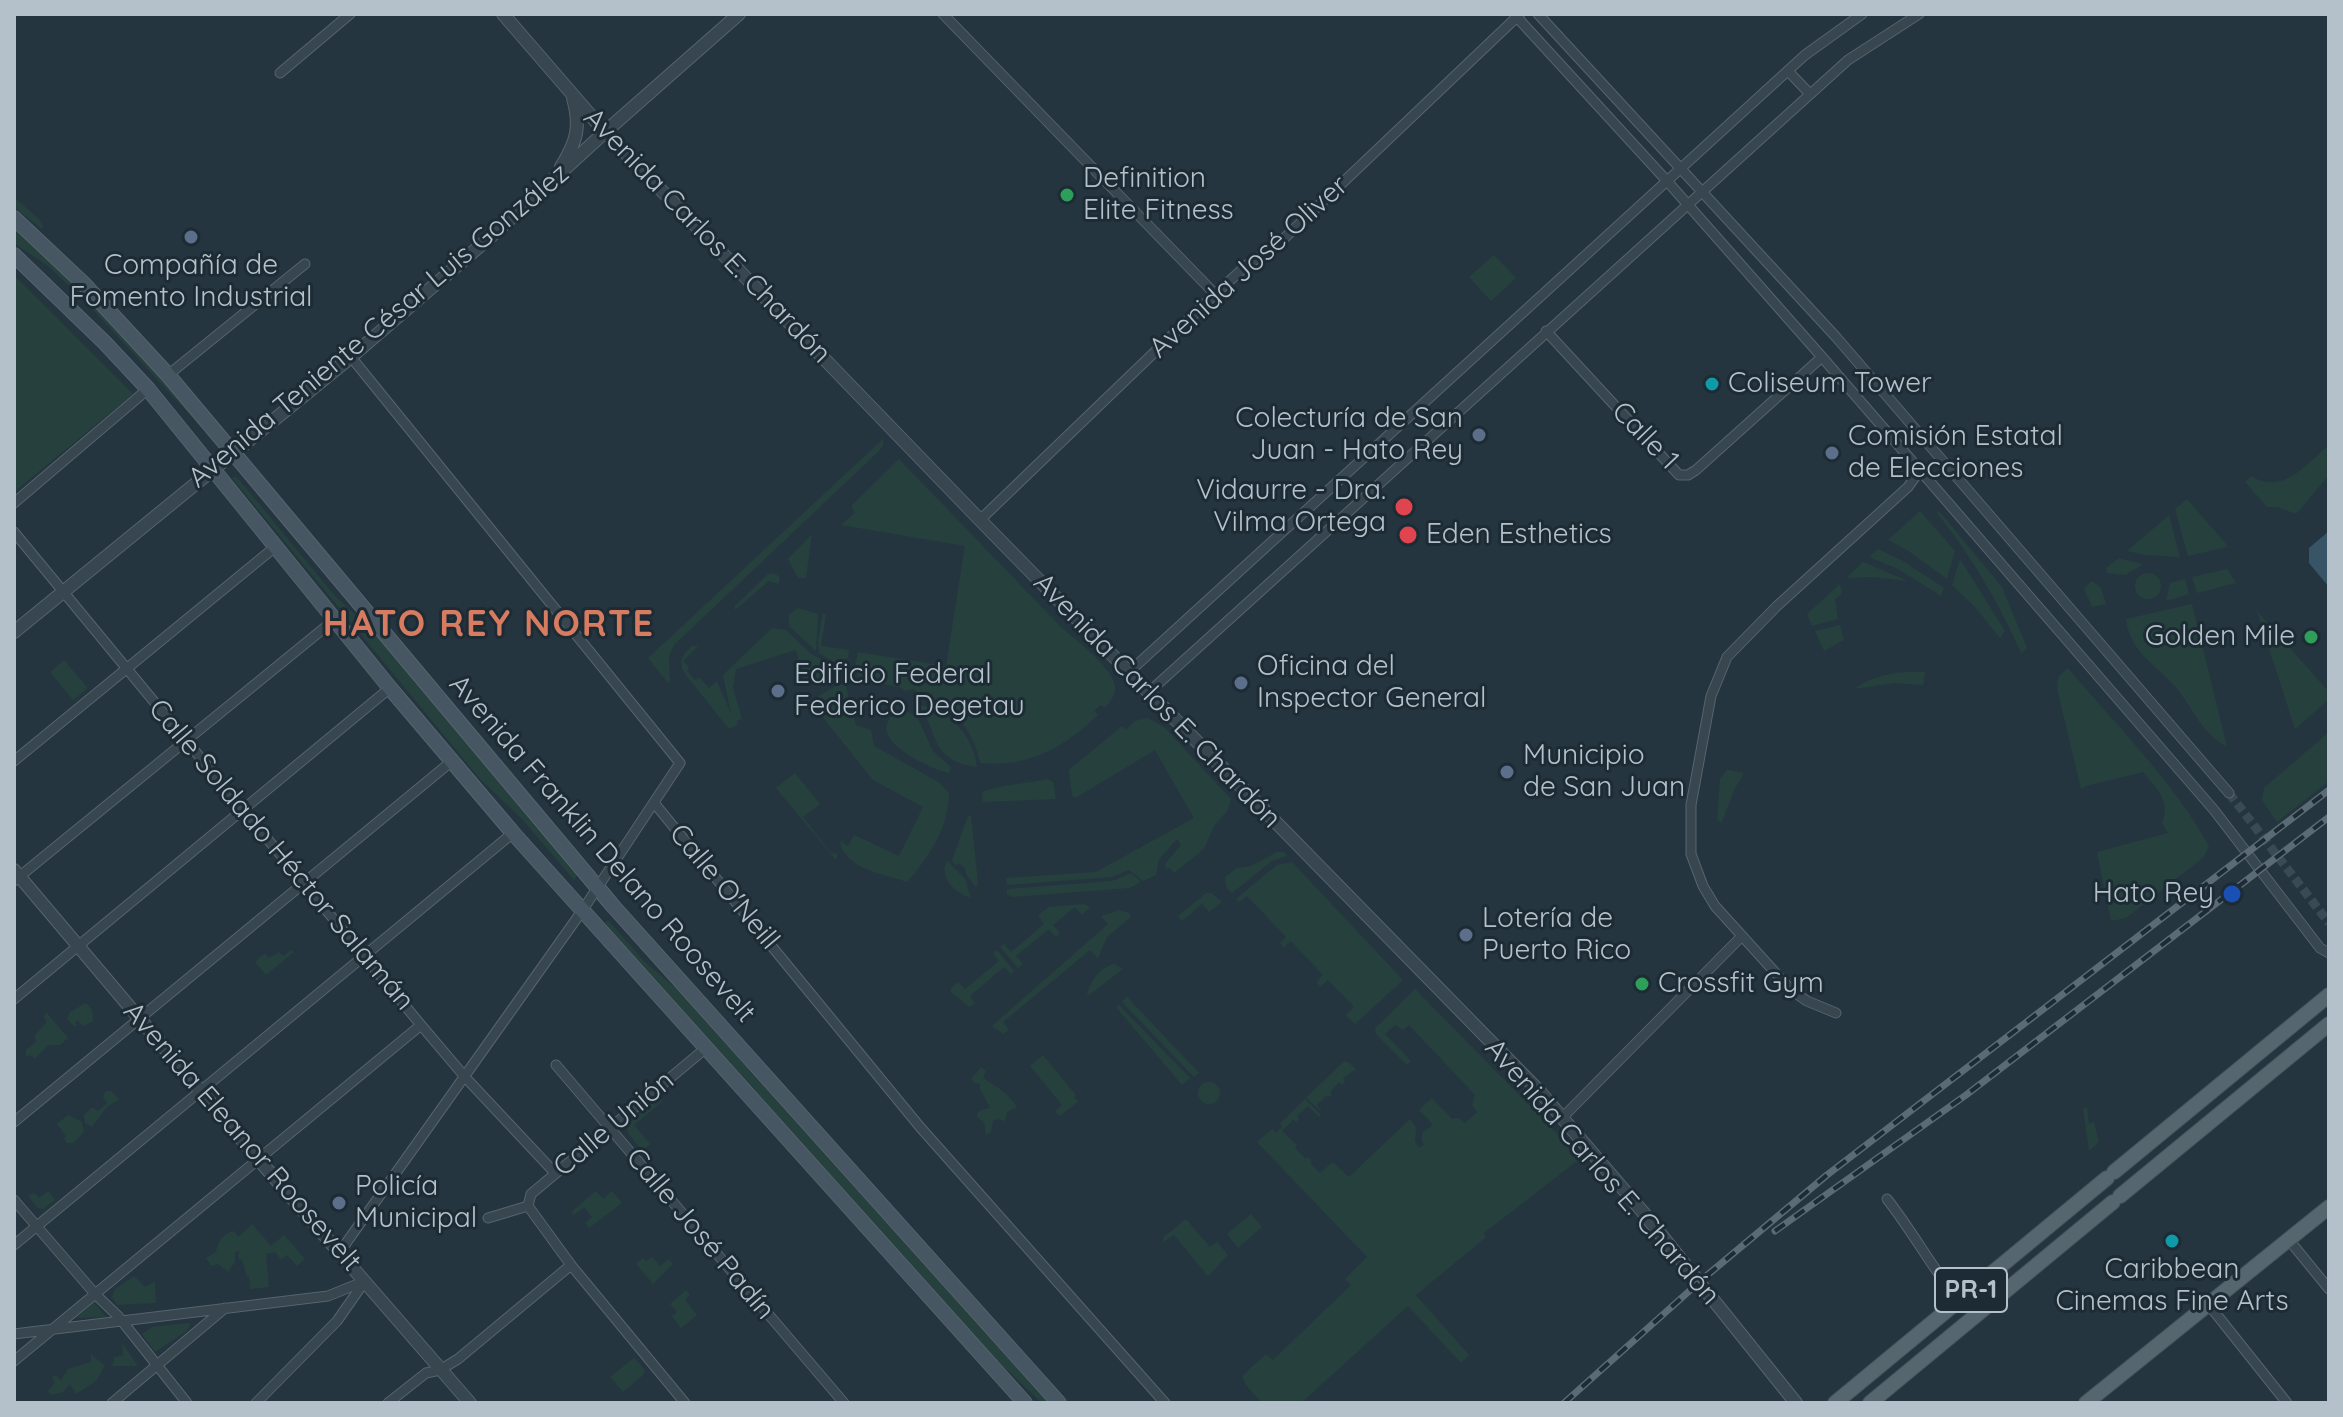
<!DOCTYPE html>
<meta charset="utf-8">
<style>
body{margin:0}
#map{position:relative;width:2343px;height:1417px;overflow:hidden;background:#24353f;font-family:Quicksand,sans-serif}
canvas{display:block}
.frame{position:absolute;inset:0;border:16px solid #b4c1ca;pointer-events:none}
</style>
<div id="map">
<canvas width="2343" height="1417"></canvas>
<div class="frame"></div>
</div>
<script>
const g = document.querySelector('canvas').getContext('2d');
g.lineJoin = 'round';
function fillPath(path, color) { g.fillStyle = color; g.fill(path, 'evenodd'); }
function strokePath(path, color, width, dash) { g.strokeStyle = color; g.lineWidth = width; g.lineCap = dash ? 'butt' : 'round'; g.setLineDash(dash || []); g.stroke(path); }
function write(font, color, halo, rows, align = 'center') {
  g.font = font + ' Quicksand,sans-serif'; g.lineWidth = 6; g.setLineDash([]); g.textBaseline = 'middle'; g.strokeStyle = halo; g.fillStyle = color; for (const [text, x, y, turn = 0] of rows) {
    g.save(); g.translate(x, y); g.rotate((+turn || 0) * Math.PI / 180); g.textAlign = isNaN(turn) ? turn : align; if (halo) g.strokeText(text, 0, 0); g.fillText(text, 0, 0); g.restore();
  }
}
fillPath(new Path2D(`
 M14 197 39 219 43 227 42 229 14 207Z
 M14 229C88 294 153 365 216 441L215 442 84 300 48 266 14 243Z
 M1494 255 1516 278 1491 301 1469 277Z
 M14 275 133 394 14 492Z
 M883 439V446L878 452 674 645 669 656 670 680 668 683 648 658Z
 M2329 445V475L2296 514 2277 507H2267L2245 482 2251 476C2283 496 2306 464 2329 445Z
 M899 459 1060 626C1074 639 1112 666 1115 686 1116 695 1110 702 1105 708L1101 705 1094 711 1098 715C1065 747 1028 768 980 763 974 731 953 706 924 694L919 696 914 689 904 691 900 687 860 680 855 667 858 652 946 666 965 546 841 525 855 513 851 506Z
 M236 476 335 596 374 632 577 876 574 880 522 819 480 779 232 478Z
 M2187 499 2227 545V547L2188 556 2175 509Z
 M1920 511 1955 551 1947 579 1907 550 1888 540Z
 M1939 511 2002 587 2027 648 2021 653C1999 602 1971 556 1937 513Z
 M2169 515 2180 557 2146 555 2127 551Z
 M812 534 806 578H798L788 559Z
 M1878 549 1903 561 1944 588 1941 596 1898 569 1869 557Z
 M2119 558 2141 564 2142 565 2125 575 2107 573 2106 568Z
 M1960 559 2005 631 2000 638 1975 607 1952 585Z
 M1863 562 1908 581 1874 577 1846 578Z
 M2227 569 2236 583 2197 593 2192 577Z
 M2135 586a13 13 0 1 1 26 0a13 13 0 1 1-26 0Z
 M774 573 780 577 779 584 769 581 735 610V606L768 574Z
 M2185 579 2189 594 2166 601 2170 583Z
 M2092 581 2101 588 2106 604 2092 607 2084 588Z
 M1840 584 1842 594 1835 599 1838 619 1812 626 1807 614Z
 M2192 604 2227 747C2200 731 2196 713 2178 690 2158 665 2130 654 2126 619Z
 M798 608 818 614 816 651 789 626V614Z
 M2257 611 2329 692V699L2295 729Z
 M823 613 826 614 821 646 849 650 848 658 842 660 840 666 819 653 818 641Z
 M1840 625 1844 640 1824 651 1815 631Z
 M772 628 786 630 810 653 831 665 819 679 805 683 796 650 736 669 733 687 742 719 737 721 738 725 729 729 685 674C678 661 682 655 692 646H698L683 661 689 667 687 671 695 680 700 678 709 688 717 681 731 714 723 675Z
 M64 660 88 688 73 700 50 672Z
 M2068 668C2116 725 2173 781 2209 846L2204 857 2126 918 2111 921 2097 852 2168 833 2162 823C2171 800 2157 789 2143 772L2086 786 2081 789 2057 688 2058 677Z
 M1925 672 1923 685 1894 683 1854 689C1876 674 1899 671 1925 672Z
 M845 684 856 725 871 730 874 746 940 783 949 793C949 827 929 857 907 882 884 874 844 869 840 841L848 846 854 835 899 856 923 807 873 780 813 705 811 701 837 685Z
 M913 705C945 705 974 735 977 767 922 760 942 720 913 705Z
 M906 711 917 717 933 751 951 767 949 773C932 769 882 747 887 725 889 715 897 712 906 711Z
 M1147 718 1164 727 1231 799 1227 811 1214 826 1204 849 1174 873 1170 868 1166 869 1165 864 1181 845 1177 839 1159 859 1156 875 1143 881 1129 870 1112 877 1007 885 1006 878 1096 872 1194 818 1155 750 1075 798 1072 795 1069 770 1122 726 1126 730 1135 721Z
 M2329 732V781L2277 822 2262 800 2264 788Z
 M1727 770 1744 773 1734 790 1722 822 1717 820 1720 779Z
 M795 773 820 804 803 817 831 853 838 854 836 860 776 788Z
 M1047 779 1053 782 1056 799 983 802 982 792C993 786 1031 783 1047 779Z
 M971 815 978 884 976 888 966 874 965 868 959 863 956 865 952 860 968 816Z
 M1277 852H1284L1287 856 1272 861 1232 893 1226 887 1225 877 1237 868 1251 866Z
 M947 861 965 879 971 898C955 893 938 877 947 861Z
 M1292 862 1403 980 1355 1024 1346 1015 1354 1007 1328 980 1320 987 1316 982 1323 975 1291 941 1283 948 1280 943 1286 937 1247 896 1239 902 1236 899 1277 865Z
 M1131 873 1141 882 1129 888 1012 897 1007 894V889L1112 881Z
 M1206 893H1211L1222 902 1209 912 1202 904 1182 921 1178 916Z
 M1085 904 1090 907 1082 915 1075 907 1053 925 1060 933 1056 937 1049 929 1016 956 1023 964 1018 968 1000 947 1004 944 1011 952 1044 924 1038 915 1049 907Z
 M1119 910 1129 913 1131 917 1107 937 1099 956 1097 958 1090 950 1003 1022 1009 1030 1003 1034 992 1026 994 1024 1108 924 1101 916Z
 M608 920 644 961 687 998 1050 1403H1042L990 1354 605 923Z
 M291 950 294 952 266 975 255 962 265 953 269 958 279 952 283 956Z
 M997 950 1014 971 1011 974 1004 967 970 996 975 1003 969 1007 951 992V988L958 982 965 989 999 961 993 953Z
 M1114 964 1123 969 1088 996 1087 994C1091 980 1099 968 1114 964Z
 M1415 989 1581 1158 1484 1233 1486 1237 1416 1295 1469 1355 1461 1363 1408 1306 1301 1403H1262L1246 1385 1242 1376 1266 1354 1273 1360 1351 1285 1345 1279 1367 1257 1257 1142 1272 1129 1276 1133 1282 1127 1280 1123 1305 1099 1321 1115 1319 1117 1308 1106 1297 1116 1299 1119 1296 1122 1293 1120 1282 1131 1297 1145 1295 1148 1306 1159 1308 1157 1312 1161 1310 1163 1320 1173 1333 1162 1349 1177 1410 1119 1416 1127 1415 1141 1419 1148 1424 1145 1421 1139 1423 1132 1433 1125 1419 1110 1432 1098 1452 1119 1458 1118 1465 1123 1477 1112 1472 1105 1475 1095 1409 1025 1403 1030 1395 1025 1385 1034 1411 1061 1407 1065 1376 1034 1375 1028Z
 M1127 997 1130 1000 1199 1073 1194 1077 1122 1002Z
 M86 1003 92 1010 93 1021 83 1026 78 1021 75 1023 77 1026H74L67 1019 70 1012Z
 M1119 1005 1190 1078 1182 1085 1116 1007Z
 M46 1012 68 1038 60 1045H48L35 1059 30 1055 26 1057V1050L37 1041 34 1036 47 1022 44 1017Z
 M1043 1055 1076 1095 1074 1097 1078 1102 1060 1116 1055 1111 1062 1105 1030 1066Z
 M1344 1061 1348 1062 1356 1069 1343 1078 1345 1082 1342 1085 1339 1082 1330 1092 1332 1095 1329 1097 1327 1095 1317 1105 1323 1113 1306 1098Z
 M981 1067 986 1071 983 1078C996 1086 1008 1093 1017 1107L1007 1112 1005 1121 997 1119 993 1121 991 1132 986 1135 984 1122 977 1117V1114L981 1110 990 1108 980 1089V1083L976 1084 971 1079Z
 M1198 1093a11 11 0 1 1 22 0a11 11 0 1 1-22 0Z
 M106 1091H112L119 1099 106 1108 92 1127 85 1123 84 1115 92 1107 98 1111 107 1103 103 1097Z
 M658 1096 663 1101 634 1125 650 1144 642 1151 628 1133 627 1125Z
 M2087 1107 2089 1124 2094 1122 2099 1142 2089 1151 2083 1108Z
 M68 1115 82 1122 84 1132 73 1143H67L64 1138 66 1136 57 1124Z
 M48 1191 55 1200 43 1209 38 1208 28 1196 34 1193 39 1198Z
 M596 1191 603 1199 612 1191 622 1203 589 1228 585 1223 592 1217 584 1207 574 1215 571 1212Z
 M1251 1214 1262 1227 1238 1248 1227 1234Z
 M1186 1219 1210 1247 1217 1242 1228 1255 1208 1276 1174 1235 1163 1242 1164 1237Z
 M252 1224 271 1246 284 1235 305 1259 297 1266 287 1255 281 1260 275 1252 266 1254 269 1287 250 1289 249 1276 247 1277 242 1259 239 1260V1251L235 1252V1262L228 1272 218 1264 211 1266 206 1258 216 1252C218 1241 222 1234 234 1231L238 1237Z
 M652 1257 660 1266 669 1259 673 1264 653 1284 636 1264 643 1258 646 1261Z
 M134 1276 145 1287 155 1282 156 1303 117 1305 112 1297 115 1289Z
 M686 1290 690 1295 685 1300 697 1315 681 1328 672 1316 677 1312 670 1304Z
 M94 1302 106 1317 76 1318 93 1303Z
 M190 1323 188 1330 155 1352 142 1334 152 1327Z
 M122 1343 138 1366H111L114 1362V1357L123 1355Z
 M91 1354 105 1366 96 1381 76 1394 70 1384 63 1392 52 1395 48 1391 55 1383 52 1377 55 1375 61 1380 68 1369 91 1362Z
 M634 1358 645 1370 642 1376 623 1392 610 1377Z`), '#26403e');
fillPath(new Path2D(`
 M2329 531V587L2309 563V548Z`), '#375567');
strokePath(new Path2D(`
 M2229 793 2329 923`), '#3a4a54', 9, [9, 4.5]);
const minor = new Path2D(`
 M943 14 1215 294
 M1514 14 1667 181 1822 357 2214 810 2320 948 2329 953
 M1538 14 1836 337 2229 793
 M1788 71 1810 94
 M280 73 350 14
 M1546 331 1679 475H1688L1696 470 1822 357
 M168 375 305 264
 M14 503 148 389
 M980 520 1215 294 1247 265 1275 247 1520 14
 M14 532 421 1025 465 1077 555 1173
 M1129 672 1805 55 1862 14
 M1149 692 1848 60 1919 14
 M14 761 275 547
 M655 804 920 1127 1165 1403
 M14 881 334 620
 M14 999 390 688
 M1836 1013 1807 1001 1791 990 1715 906 1703 886 1691 854V805L1711 696 1727 657 1777 606 1908 487 1920 470
 M556 1065 844 1403
 M1562 1118 1741 937
 M14 1122 452 761
 M1887 1199C1913 1232 1932 1268 1958 1300
 M14 1200 96 1295 118 1316 187 1403
 M528 1206 571 1265 685 1403
 M528 1206 531 1194 706 1048
 M488 1218 528 1206
 M2289 1240 2329 1289
 M14 1245 513 833
 M339 1253 582 911 680 763 351 357
 M2209 1305 2287 1403
 M14 1334 328 1296 365 1281
 M14 1361 421 1025
 M112 1403 225 1308
 M256 1403 337 1321 365 1281
 M388 1403 426 1373 440 1370 458 1359 571 1265`);
const tertiary = new Path2D(`
 M503 14 605 132 980 520 1541 1093 1642 1211 1796 1403
 M561 167C577 141 581 127 573 98
 M14 632 351 357 488 239 605 132 739 14
 M14 870 259 1160 470 1403`);
const secondary = new Path2D(`
 M14 218 83 283 168 375 613 906 1059 1403
 M14 255 105 343 148 389 390 688 513 833 1025 1403`);
const primary = new Path2D(`
 M2114 1172 2329 995
 M2120 1196 2329 1024
 M1835 1403 2107 1178
 M1870 1403 2113 1202
 M2086 1403 2329 1207`);
strokePath(minor, '#56646d', 11);
strokePath(tertiary, '#56646d', 14);
strokePath(secondary, '#56646d', 16);
strokePath(primary, '#44525b', 16);
strokePath(minor, '#38464f', 9);
strokePath(tertiary, '#38464f', 12);
strokePath(secondary, '#465662', 14);
strokePath(primary, '#56666f', 14);
const rail = new Path2D(`
 M1775 1231 1966 1095 2329 817
 M1564 1403 1705 1277 1827 1175 2329 790`);
strokePath(rail, '#5a6b76', 7);
strokePath(rail, '#1d2b34', 4, [12]);
for (const [x, y, r, color] of [
 [1067,195,8,"#2e9e5b"],
 [191,237,8,"#5c6f8a"],
 [1712,384,8,"#0f9aa8"],
 [1479,435,8,"#5c6f8a"],
 [1832,453,8,"#5c6f8a"],
 [1404,507,10,"#e0444e"],
 [1408,535,10,"#e0444e"],
 [2311,637,8,"#2e9e5b"],
 [1241,683,8,"#5c6f8a"],
 [778,691,8,"#5c6f8a"],
 [1507,772,8,"#5c6f8a"],
 [2232,894,10,"#1a4fb4"],
 [1466,935,8,"#5c6f8a"],
 [1642,984,8,"#2e9e5b"],
 [339,1203,8,"#5c6f8a"],
 [2172,1241,8,"#0f9aa8"]
]) { const dot = new Path2D(); dot.arc(x, y, r, 0, 2 * Math.PI); g.fillStyle = color; g.fill(dot); strokePath(dot, '#1d2b34', 3); }
for (const [x, y, w] of [
 [1971,1290,72]
]) { const box = new Path2D(); box.roundRect(x - w / 2, y - 22, w, 44, 6); g.fillStyle = '#1d2b34'; g.fill(box); strokePath(box, '#b4c1ca', 2); }
write('bold 26px', '#b4c1ca', null, [
 ["PR-1",1971,1290]
]);
write('28px', '#b4c1ca', '#1d2b34', [
 ["Definition",1083,179],
 ["Elite Fitness",1083,211],
 ["Compañía de",191,266,"center"],
 ["Fomento Industrial",191,298,"center"],
 ["Coliseum Tower",1728,384],
 ["Colecturía de San",1463,419,"right"],
 ["Juan - Hato Rey",1463,451,"right"],
 ["Comisión Estatal",1848,437],
 ["de Elecciones",1848,469],
 ["Vidaurre - Dra.",1386,491,"right"],
 ["Vilma Ortega",1386,523,"right"],
 ["Eden Esthetics",1426,535],
 ["Golden Mile",2295,637,"right"],
 ["Oficina del",1257,667],
 ["Inspector General",1257,699],
 ["Edificio Federal",794,675],
 ["Federico Degetau",794,707],
 ["Municipio",1523,756],
 ["de San Juan",1523,788],
 ["Hato Rey",2214,894,"right"],
 ["Lotería de",1482,919],
 ["Puerto Rico",1482,951],
 ["Crossfit Gym",1658,984],
 ["Policía",355,1187],
 ["Municipal",355,1219],
 ["Caribbean",2172,1270,"center"],
 ["Cinemas Fine Arts",2172,1302,"center"]
], 'left');
write('28px', '#b4c1ca', '#1d2b34', [
 ["Avenida Carlos E. Chardón",707,236,46],
 ["Avenida José Oliver",1249,267,-42],
 ["Avenida Teniente César Luis González",379,326,-40],
 ["Calle 1",1645,436,46],
 ["Avenida Carlos E. Chardón",1157,701,46],
 ["Avenida Franklin Delano Roosevelt",602,849,49],
 ["Calle Soldado Héctor Salamán",281,855,50],
 ["Calle O'Neill",724,887,50],
 ["Calle Unión",614,1124,-40],
 ["Avenida Eleanor Roosevelt",242,1137,49],
 ["Avenida Carlos E. Chardón",1602,1172,49],
 ["Calle José Padín",700,1234,50]
]);
g.letterSpacing = '2px';
write('bold 36px', '#d87c61', '#1d2b34', [
 ["HATO REY NORTE",489,625]
]);
g.letterSpacing = '0px';
</script>
